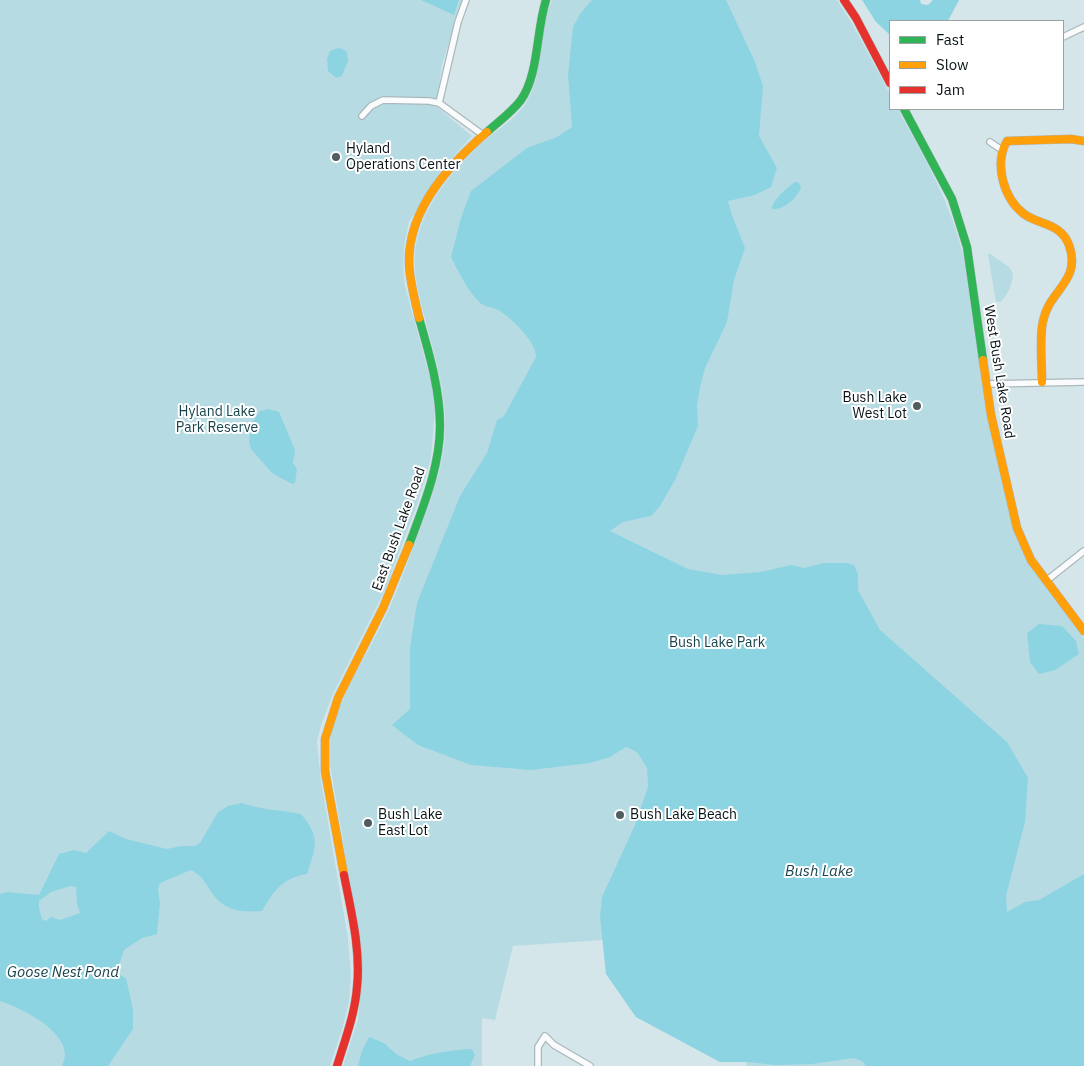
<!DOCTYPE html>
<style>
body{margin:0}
#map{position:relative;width:1084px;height:1066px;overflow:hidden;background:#d5e6ea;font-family:"IBM Plex Sans",sans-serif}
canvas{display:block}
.legend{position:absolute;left:889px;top:20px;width:175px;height:90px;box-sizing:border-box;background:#fff;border:1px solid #9ca1a2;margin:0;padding:6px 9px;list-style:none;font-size:15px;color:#081316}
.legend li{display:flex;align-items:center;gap:10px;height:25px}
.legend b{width:25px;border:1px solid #9ca1a2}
</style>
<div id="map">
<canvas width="1084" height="1066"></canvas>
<ul class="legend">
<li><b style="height:6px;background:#30b455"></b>Fast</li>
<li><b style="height:6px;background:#ff9f0a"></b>Slow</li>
<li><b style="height:6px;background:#e5322d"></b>Jam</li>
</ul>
</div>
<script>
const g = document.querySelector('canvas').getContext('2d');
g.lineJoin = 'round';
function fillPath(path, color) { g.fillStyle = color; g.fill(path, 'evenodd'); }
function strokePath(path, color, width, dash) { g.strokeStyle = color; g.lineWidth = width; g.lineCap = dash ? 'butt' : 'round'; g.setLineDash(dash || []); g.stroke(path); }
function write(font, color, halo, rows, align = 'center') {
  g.font = font + ' "IBM Plex Sans",sans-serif'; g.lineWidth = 4; g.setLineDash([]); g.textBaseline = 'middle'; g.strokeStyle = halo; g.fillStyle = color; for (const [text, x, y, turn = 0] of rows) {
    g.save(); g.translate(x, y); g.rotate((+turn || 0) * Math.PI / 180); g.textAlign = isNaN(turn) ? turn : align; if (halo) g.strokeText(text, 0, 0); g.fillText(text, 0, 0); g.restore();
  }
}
fillPath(new Path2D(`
 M0 0H462L442 65 436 106 472 136 440 172 409 222 405 241 403 263 405 286 432 385 435 410 431 458 418 502 385 590 333 694 321 725 317 742 321 781 348 938 351 975 349 1001 343 1027 330 1066H0Z
 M552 0H837L853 25 890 94V109H898C924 157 952 204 964 259L986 412 1014 528 1023 551 1033 570 1084 638V1066H747L746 1062H720L636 1017 606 974 603 940 513 946 495 1020 482 1018V1066H343L358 1019 362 980V955L330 764C330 751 329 738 333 726 345 687 370 650 387 613 398 590 406 566 415 543 425 515 436 488 442 459 452 411 437 364 425 319 418 290 409 262 419 232 430 196 459 163 487 139 501 127 517 117 527 101 544 74 538 31 552 0Z
 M989 253 1009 267 1013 273C1013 282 1008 296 1000 302L996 301 995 296 988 255Z`), '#b7dbe3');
fillPath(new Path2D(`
 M421 0H459L454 15Z
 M592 0H726L755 62 763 86 759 136 777 168 771 187 755 195 728 201 732 215 745 248 734 280 727 322 705 368 700 387 697 405 698 426 675 480 660 506 651 516 623 522 610 531 688 569 722 575 761 572 791 565 804 568 824 563H847L854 565 858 574V590L880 630 1007 742 1028 778 1025 822 1006 896 1007 912 1025 902 1039 900 1084 874V1066H866L863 1062 854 1058 812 1064 776 1065 747 1062H720L636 1017 606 974 600 917 602 897 635 825 648 787 647 768 637 752 626 747 610 757 590 763 531 770 471 765 418 745 392 725 410 709V648L417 603 460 496 487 453 497 420 504 416 536 357C537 343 510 316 498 310 493 307 485 307 480 303 468 291 459 273 451 257L461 218 471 191 527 148 557 137 572 127 568 75 573 27 580 14Z
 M862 0H920L921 4 928 5 933 0H959L948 21H890V35L876 22Z
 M338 48 343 49 347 52 348 61 342 76 336 78 328 71 327 59 330 51Z
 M795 182H798L801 186C800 196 783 211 772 209 773 199 787 188 795 182Z
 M269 409 279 412 295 450 293 463 297 469 295 483 292 484 272 473 251 449 249 441 251 424 260 411Z
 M1039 624 1062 626 1076 641 1079 654 1055 670 1039 674 1030 662 1027 633Z
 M242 803C260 810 282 810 301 814 321 838 316 846 307 874 282 878 274 891 262 911 246 912 229 912 217 899 207 888 206 878 191 870L160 883 158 889 160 904 157 934 142 938 124 950 116 973 126 978 133 1010V1029L108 1066H62C63 1063 65 1058 65 1054 64 1029 21 1008 0 1001V894L6 892 39 895 59 854 74 850 86 853 109 831 126 839 167 849 181 846H195L200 843 218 812 228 806ZM70 886 76 887 77 904 80 913 60 920 51 917 46 921 42 919 39 908V901L51 892Z
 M369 1037 384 1043 396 1054 410 1061C430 1053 450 1050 472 1049L475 1055 470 1066H358L362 1051Z`), '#8dd4e2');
const street = new Path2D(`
 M1063 37 1084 27
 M439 103 458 22 466 0
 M362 116 371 106 383 100 429 101 439 103 483 135
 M990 142 1002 150
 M987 384 1084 382
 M1046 581 1084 551
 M538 1066V1047L545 1036 554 1045 590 1066`);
const fast = new Path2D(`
 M904 109 952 199 967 247 983 360
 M487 132C498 122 511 113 521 100 539 74 536 31 546 0
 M409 545C423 507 440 467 440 426 440 389 429 353 419 318`);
const slow = new Path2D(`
 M419 318C415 299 409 280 409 261 409 208 450 164 487 132
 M983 360 991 415 1017 528 1031 560 1084 631
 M1042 382C1042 362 1039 340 1043 321 1049 290 1082 281 1069 245 1061 223 1039 225 1024 214 1003 198 994 163 1007 141L1071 139 1084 141
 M344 875 325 771V739L338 698 383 608 409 545`);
const jam = new Path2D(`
 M844 0 856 18 890 83
 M337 1066C345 1040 355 1014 357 987 361 950 351 911 344 875`);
strokePath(street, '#abb8bb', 8);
strokePath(fast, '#abb8bb', 9);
strokePath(slow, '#abb8bb', 9);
strokePath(jam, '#abb8bb', 9);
strokePath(street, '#f9fbfc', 5.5);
strokePath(fast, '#30b455', 8);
strokePath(slow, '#ff9f0a', 8);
strokePath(jam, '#e5322d', 8);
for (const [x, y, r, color] of [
 [336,157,5,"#505d60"],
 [917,406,5,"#505d60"],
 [620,815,5,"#505d60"],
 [368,823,5,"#505d60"]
]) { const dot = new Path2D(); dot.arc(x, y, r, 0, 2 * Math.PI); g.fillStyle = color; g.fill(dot); strokePath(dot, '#fff', 2); }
write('14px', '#081316', '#fff', [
 ["Hyland",346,149],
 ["Operations Center",346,165],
 ["Bush Lake",907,398,"right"],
 ["West Lot",907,414,"right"],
 ["Bush Lake",378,815],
 ["East Lot",378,831],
 ["Bush Lake Beach",630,815]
], 'left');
write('14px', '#081316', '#fff', [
 ["West Bush Lake Road",999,372,81],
 ["East Bush Lake Road",399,529,-70]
]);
write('14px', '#17434b', '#fff', [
 ["Hyland Lake",217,412],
 ["Park Reserve",217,428],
 ["Bush Lake Park",717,643]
]);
write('italic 15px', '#1a454e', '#fff', [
 ["Bush Lake",819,872],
 ["Goose Nest Pond",63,973]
]);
</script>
